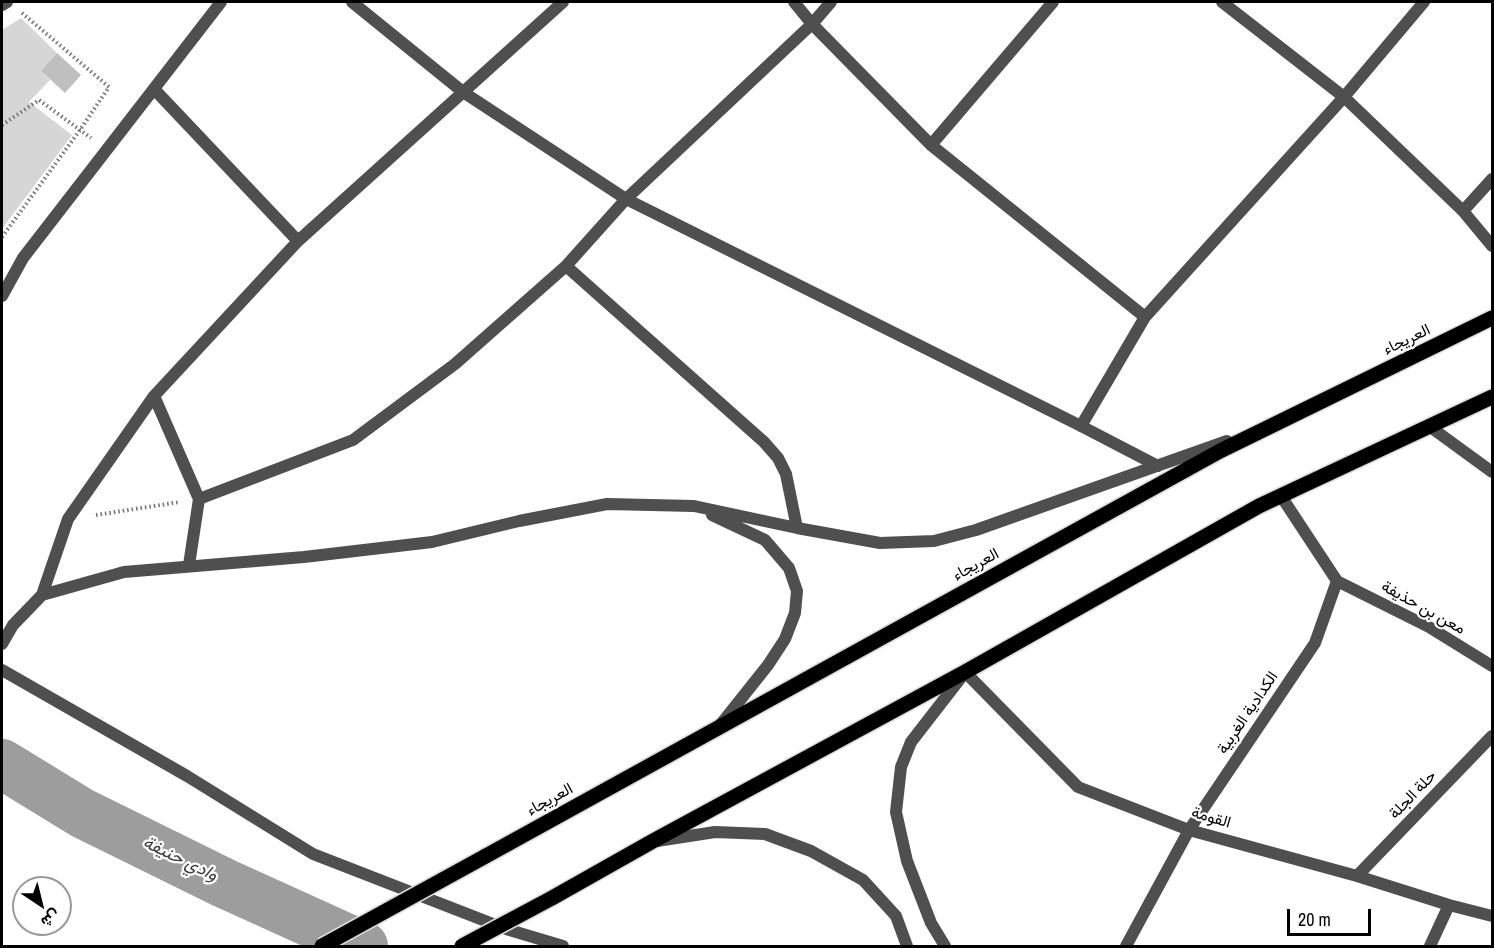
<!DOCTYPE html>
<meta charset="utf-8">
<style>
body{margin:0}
#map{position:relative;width:1494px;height:948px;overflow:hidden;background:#fff;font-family:"Archivo Narrow",Vazirmatn,sans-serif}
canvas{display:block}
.frame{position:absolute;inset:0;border:3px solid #000;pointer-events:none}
.north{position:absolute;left:12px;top:876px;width:60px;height:60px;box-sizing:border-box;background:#fff;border:2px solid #999;border-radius:50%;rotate:145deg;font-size:16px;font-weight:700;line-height:24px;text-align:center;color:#000}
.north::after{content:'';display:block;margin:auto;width:21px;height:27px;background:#000;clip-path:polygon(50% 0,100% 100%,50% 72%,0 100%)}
.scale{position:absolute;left:1287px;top:909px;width:84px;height:27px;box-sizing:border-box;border:3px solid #000;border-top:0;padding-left:8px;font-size:18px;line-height:21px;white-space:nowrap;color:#000;-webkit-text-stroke:4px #fff;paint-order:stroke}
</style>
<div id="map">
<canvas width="1494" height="948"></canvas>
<div class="frame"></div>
<div class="north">ش</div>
<div class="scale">20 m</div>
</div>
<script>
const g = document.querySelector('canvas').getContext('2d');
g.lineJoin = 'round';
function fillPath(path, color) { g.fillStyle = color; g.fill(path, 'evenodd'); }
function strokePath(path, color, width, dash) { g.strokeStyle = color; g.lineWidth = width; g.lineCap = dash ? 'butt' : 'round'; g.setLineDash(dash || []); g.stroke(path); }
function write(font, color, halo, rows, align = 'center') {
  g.font = font + ' "Archivo Narrow",Vazirmatn,sans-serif'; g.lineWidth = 4.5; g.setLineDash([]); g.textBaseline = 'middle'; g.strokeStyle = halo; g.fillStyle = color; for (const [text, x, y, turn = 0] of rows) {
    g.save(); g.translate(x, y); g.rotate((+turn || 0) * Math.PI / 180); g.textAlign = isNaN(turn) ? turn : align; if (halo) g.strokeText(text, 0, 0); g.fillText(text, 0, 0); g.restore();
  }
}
fillPath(new Path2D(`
 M21 18 57 53 41 71 50 80 29 102 72 135 2 229V30Z`), '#d6d6d6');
strokePath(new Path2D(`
 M2 764 82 813 224 883 363 946`), '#9d9d9d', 50);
fillPath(new Path2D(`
 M57 53 81 75 65 93 41 71Z`), '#bfbfbf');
const primary = new Path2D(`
 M484 857 1220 451 1492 318
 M552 898 653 841 965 672 1259 506 1492 397`);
strokePath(primary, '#dbdbdb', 18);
strokePath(new Path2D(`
 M2 125 39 100 91 138
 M2 237 80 130 109 87 22 13
 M96 515 180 502`), '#717171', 4, [1.5, 3]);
strokePath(new Path2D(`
 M352 2 463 92 626 199 1081 426 1158 466
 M794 2 812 24 931 145 1145 317
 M1222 2 1344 97 1463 211 1492 246
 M2 5 7 2
 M154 89 298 241
 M931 145 1053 2
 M1463 211 1492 179
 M566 266 764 442 778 458 786 474 797 528
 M2 296 23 258 221 2
 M154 396 199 499 189 565
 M1081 426 1145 317 1344 97 1424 2
 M1429 426 1492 472
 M199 499 353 440 455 364 566 266 626 199 812 24 831 2
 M712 515 765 540 789 568 797 591 795 613 785 639 768 665 721 724
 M1337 581 1429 627 1492 666
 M42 595 68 519 154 396 298 241 563 2
 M2 644 13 625 42 595 124 572 304 557 432 542 519 521 607 504 694 506 797 528 880 543 934 541 976 530 1227 441
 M965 672 1078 787 1189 830 1357 876 1449 905 1492 916
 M1357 876 1492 736
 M1126 946 1189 830 1315 643 1337 581 1281 496
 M1430 946 1449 905`), '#4f4f4f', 12);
strokePath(new Path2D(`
 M2 670 187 776 313 854 506 929 563 946
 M657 841 715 832 765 834 811 851 863 880 896 916 907 946
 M945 946 931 923 907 861 896 812 901 767 911 742 963 675`), '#4f4f4f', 12);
strokePath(primary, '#000', 15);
const primaryBridge = new Path2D(`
 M322 946 484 857
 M462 946 552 898`);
strokePath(primaryBridge, '#dbdbdb', 18, []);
strokePath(primaryBridge, '#000', 15);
write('16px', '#000', '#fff', [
 ["العريجاء",1407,340,-26],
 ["العريجاء",976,565,-29],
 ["معن بن حذيفة",1423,608,29],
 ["الكدادية الغربية",1248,713,-56],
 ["حلة الجلة",1413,795,-46],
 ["العريجاء",550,800,-29],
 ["القومة",1211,818,16]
]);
write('italic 18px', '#3e3e3e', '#fff', [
 ["وادي حنيفة",180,859,26]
]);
</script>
